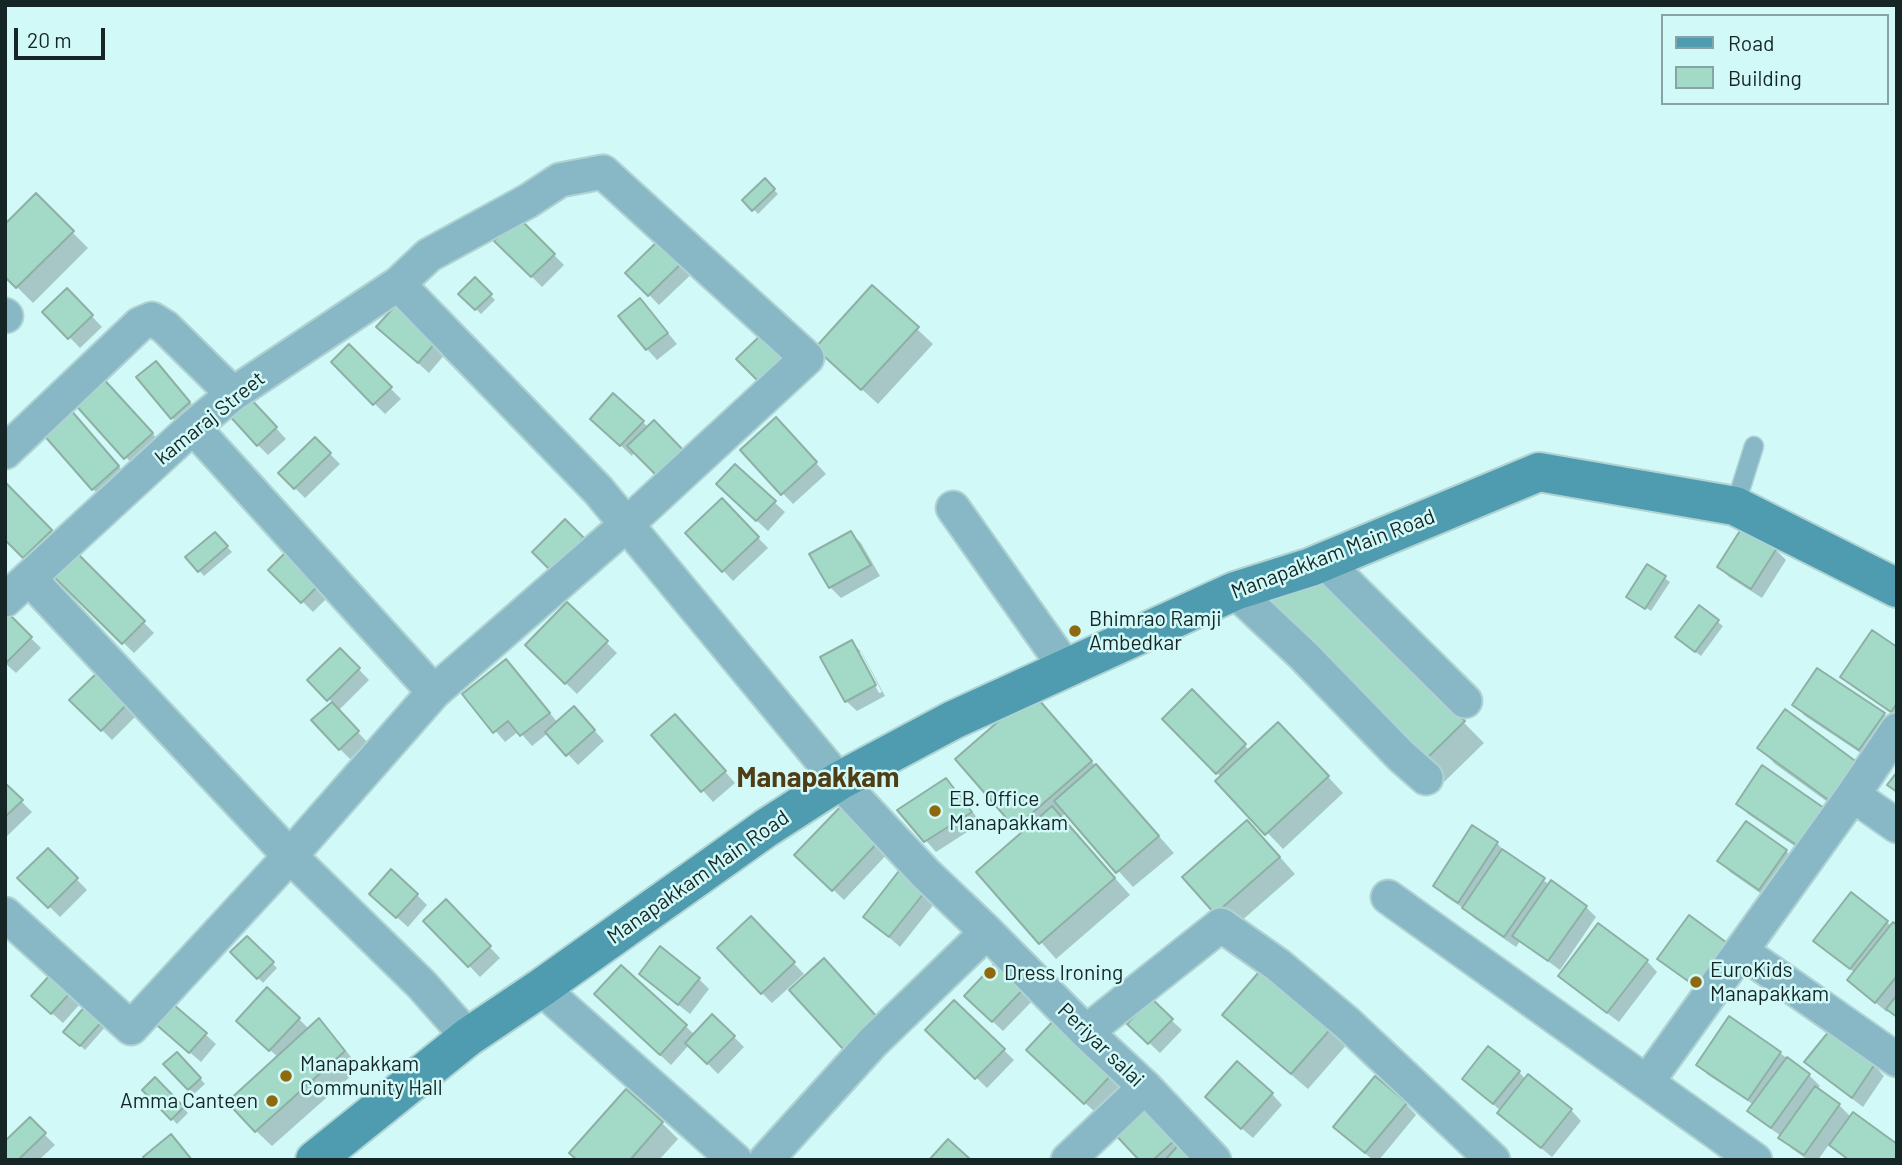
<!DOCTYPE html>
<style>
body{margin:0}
#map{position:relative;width:1902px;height:1165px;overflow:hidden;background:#d1f9f8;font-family:Barlow,sans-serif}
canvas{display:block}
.frame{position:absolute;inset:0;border:7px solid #162525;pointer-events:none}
.legend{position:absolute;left:1661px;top:14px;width:228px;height:91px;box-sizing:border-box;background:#d1f9f8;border:2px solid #86a4a4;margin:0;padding:9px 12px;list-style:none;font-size:21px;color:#162525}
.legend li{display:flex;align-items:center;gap:14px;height:35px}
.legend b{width:35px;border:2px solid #86a4a4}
.scale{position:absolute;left:14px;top:28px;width:91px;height:32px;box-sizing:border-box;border:4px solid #162525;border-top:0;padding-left:9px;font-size:21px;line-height:24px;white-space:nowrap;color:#162525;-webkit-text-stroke:5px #d1f9f8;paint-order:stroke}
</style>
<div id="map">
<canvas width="1902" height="1165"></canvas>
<div class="frame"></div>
<ul class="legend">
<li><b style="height:9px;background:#4f9cb0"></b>Road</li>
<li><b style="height:19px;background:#a3d9c7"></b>Building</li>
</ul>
<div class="scale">20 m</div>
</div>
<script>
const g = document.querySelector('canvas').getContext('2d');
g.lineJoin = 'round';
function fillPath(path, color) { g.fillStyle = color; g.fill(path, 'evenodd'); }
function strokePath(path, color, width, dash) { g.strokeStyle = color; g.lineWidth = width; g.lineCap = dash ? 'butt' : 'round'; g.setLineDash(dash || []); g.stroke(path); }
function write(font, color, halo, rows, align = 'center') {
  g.font = font + ' Barlow,sans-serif'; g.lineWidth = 5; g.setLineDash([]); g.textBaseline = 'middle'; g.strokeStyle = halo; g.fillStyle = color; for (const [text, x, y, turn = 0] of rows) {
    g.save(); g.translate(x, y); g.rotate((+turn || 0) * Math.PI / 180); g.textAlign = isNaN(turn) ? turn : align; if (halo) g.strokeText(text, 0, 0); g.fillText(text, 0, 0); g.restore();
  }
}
fillPath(new Path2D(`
 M765 181 778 194 758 214 745 200Z
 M36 196 88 248 33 303 5 275Z
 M518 219 564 265 542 287 497 241Z
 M667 235 699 267 659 305 628 273Z
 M475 279 495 300 481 314 461 294Z
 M873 288 933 344 878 404 833 363Z
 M67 290 102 327 80 348 45 312Z
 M396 307 446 353 429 373 389 337Z
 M650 311 677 344 657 360 647 349Z
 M349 347 401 399 385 414 333 362Z
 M166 373 200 414 183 428 172 418Z
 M110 387 162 444 136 468 73 400Z
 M613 395 648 427 632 456 603 429Z
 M257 407 286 439 268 455 258 445Z
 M73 413 128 477 103 499 93 489Z
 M786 430 826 474 793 504 742 451Z
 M315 439 340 464 305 498 280 473Z
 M7 485 61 541 34 567 24 557Z
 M729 495 774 502 785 512 768 531Z
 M722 501 768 548 733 581 688 533Z
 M1744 529 1776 550 1786 560 1762 598 1729 577 1719 567Z
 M851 533 861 543 880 576 841 598 830 587 812 555Z
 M215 534 232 552 204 576 188 558Z
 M75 553 154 633 134 653 54 574Z
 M1648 566 1670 582 1651 611 1631 598Z
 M1311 569 1484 743 1442 784 1264 607Z
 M271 570 332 593 313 612Z
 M567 604 617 653 577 694 527 645Z
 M1699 608 1723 626 1701 656 1682 642Z
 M8 616 41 648 16 673 5 663Z
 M852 642 862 653 885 696 857 711 846 701ZM857 652H861L882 692 879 693Z
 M1897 649V717L1853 687 1842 677Z
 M340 650 369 680 338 711 368 743 350 759 340 749 333 703 310 680Z
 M101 671 141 711 112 740 72 700Z
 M516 672 558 723 584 719 604 741 578 765 548 733 532 746 519 731 505 742 464 694Z
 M1192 692 1250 751 1294 740 1343 793 1283 849 1218 781 1222 778 1164 719Z
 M1032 695 1174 853 1133 887 1066 813 1061 817 1130 895 1056 959 979 872 1023 834 1016 826Z
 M1794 705 1883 714 1894 724 1871 760 1805 716Z
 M686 727 735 783 713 802 654 735Z
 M1760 748 1857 764 1847 816 1775 764Z
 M1762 768 1809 856 1748 814 1738 803Z
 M946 781 957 791 981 823 936 852 900 811Z
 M5 785 32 812 5 838Z
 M846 803 892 849 844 900 797 855Z
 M1263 838 1295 874 1232 929 1185 877Z
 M1497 843 1507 854 1550 885 1586 907 1596 917 1560 970 1520 941 1516 947 1474 918 1466 910 1445 896 1435 886Z
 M48 850 87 890 60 917 20 878Z
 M1786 851 1797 862 1770 900 1730 872 1719 861Z
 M903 870 938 899 900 947 866 917Z
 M417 895 427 905 408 927 382 904Z
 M446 901 500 958 480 977 426 921Z
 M751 918 804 974 772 1003 762 993Z
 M1887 922 1892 927H1897V1017L1889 1009 1887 1012 1860 990 1855 973 1815 940Z
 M247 938 277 968 263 983 233 952Z
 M1001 960 1038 995 1003 1031 977 1007Z
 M1647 961 1657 972 1619 1022 1571 986 1560 976Z
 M621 967 695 1035 713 1016 744 1047 718 1074 689 1045 671 1065 606 1005Z
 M1265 967 1349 1042 1308 1089 1240 1031 1224 1015Z
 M58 968 88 995 63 1023 44 1006Z
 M641 974 699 979 709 989 690 1014 652 984Z
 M954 1002 1014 1060 987 1088 927 1030Z
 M88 1007 107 1025 85 1050 66 1032Z
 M299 1019 309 1029 319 1021 334 1036 360 1068 272 1146 256 1131 278 1057 249 1032Z
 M1057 1019 1124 1082 1096 1113 1039 1061Z
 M1171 1020 1182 1030 1160 1053 1129 1024Z
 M164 1030 205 1034 216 1044 201 1062Z
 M1780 1053 1809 1075 1820 1086 1817 1089 1839 1105 1851 1117 1897 1146V1160H1848L1830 1143 1818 1160H1808L1791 1148 1781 1136 1760 1121 1750 1111 1754 1105 1708 1075 1698 1065Z
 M177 1054 205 1084 194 1094 166 1064Z
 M1806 1062 1874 1065 1884 1076 1863 1107 1817 1072Z
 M1519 1072 1526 1080 1571 1110 1581 1121 1552 1157 1510 1123 1499 1113 1501 1111 1464 1079Z
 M155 1080 188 1113 177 1124 144 1090Z
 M1272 1094 1282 1105 1253 1138 1218 1108Z
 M1406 1104 1416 1115 1379 1160H1373L1346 1137Z
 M1150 1117 1179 1148 1202 1160H1142Z
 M30 1120 55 1145 39 1160H5Z
 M662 1123 678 1139 659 1160H578Z`), '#0003');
const building = new Path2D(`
 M765 178 775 189 752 211 742 200Z
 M36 193 74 231 16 288 5 277V224Z
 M518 217 555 254 531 277 494 241Z
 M667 232 690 255 648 296 625 273Z
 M475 277 492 294 475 310 458 294Z
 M872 285 919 327 861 390 815 348Z
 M67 288 93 315 68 339 42 312Z
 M640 298 668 333 646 350 618 316Z
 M396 305 437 341 418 363 376 327Z
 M764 332 790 359 762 385 736 359Z
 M349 344 392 387 373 405 331 362Z
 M156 361 190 402 171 419 136 377Z
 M99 374 153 433 124 459 71 400Z
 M613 393 644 421 620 446 590 419Z
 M247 395 277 427 257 446 227 413Z
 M63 401 119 466 92 490 35 425Z
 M776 417 817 462 781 495 740 450Z
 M654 420 686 453 660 479 627 446Z
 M315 437 331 453 294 489 278 473Z
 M735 464 776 501 756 521 716 484Z
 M5 482 52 530 23 558 5 540Z
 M722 498 759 537 722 572 685 533Z
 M565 519 584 538 551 571 532 552Z
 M1743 526 1777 548 1751 589 1717 567Z
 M851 531 871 565 829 588 809 554Z
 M215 532 228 546 198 572 185 557Z
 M290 548 323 581 301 603 268 570Z
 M75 551 145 621 122 644 51 574Z
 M1647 564 1666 576 1645 609 1626 597Z
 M1311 567 1465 721 1420 765 1262 607Z
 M567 602 608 641 565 684 525 645Z
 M1699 605 1719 620 1695 652 1675 637Z
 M8 613 32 637 5 664V616Z
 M1872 630 1897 647V703L1891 712 1840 677Z
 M852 640 876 685 845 702 820 657Z
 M340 648 360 668 327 701 307 680Z
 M506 659 550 713 520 736 508 721 493 733 462 694Z
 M1817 668 1885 713 1859 750 1792 705Z
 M101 669 131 700 101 731 69 700Z
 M1192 689 1246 744 1216 774 1162 719Z
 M1032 692 1092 761 1015 828 955 759Z
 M332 702 359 731 339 750 311 720Z
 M574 706 595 730 566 756 545 732Z
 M1785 709 1858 763 1830 801 1757 748Z
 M675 714 726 771 701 792 651 735Z
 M1278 722 1329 776 1265 835 1215 781Z
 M1096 764 1159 836 1116 873 1054 801Z
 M1762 765 1824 808 1798 846 1736 804Z
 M1897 772V792L1887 785Z
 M946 778 972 812 924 842 897 810Z
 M5 783 23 800 5 817Z
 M846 801 883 837 832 891 794 855Z
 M1052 806 1115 878 1039 944 976 872Z
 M1247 820 1280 857 1215 914 1182 877Z
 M1746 821 1787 850 1759 890 1717 861Z
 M1472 825 1498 842 1458 903 1433 886Z
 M48 848 78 878 48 908 17 878Z
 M1502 849 1545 878 1504 937 1462 908Z
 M902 867 928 888 889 937 863 917Z
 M391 869 418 894 396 918 369 894Z
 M1551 880 1587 906 1548 961 1512 936Z
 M1851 892 1888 921 1850 969 1813 941Z
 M446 899 491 946 468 967 423 921Z
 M1689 915 1734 948 1702 991 1657 959Z
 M751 916 795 962 761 994 717 948Z
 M1893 922 1897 925V976L1875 1003 1847 980Z
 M1598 923 1648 960 1607 1013 1558 976Z
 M247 936 274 962 257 979 230 952Z
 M660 946 700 978 678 1005 639 974Z
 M1001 957 1029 983 992 1022 964 996Z
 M824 958 877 1017 843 1049 789 990Z
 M621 965 687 1025 660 1055 594 994Z
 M1265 965 1335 1024 1291 1074 1222 1015Z
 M58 966 78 984 51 1014 31 996Z
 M267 987 300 1018 269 1051 236 1021Z
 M1897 995V1017L1886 1009Z
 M1151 998 1173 1019 1148 1044 1127 1024Z
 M168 1000 207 1033 189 1053 151 1020Z
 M954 1000 1005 1049 975 1079 925 1030Z
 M87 1004 104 1019 80 1046 63 1032Z
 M712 1014 735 1036 707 1064 685 1043Z
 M1729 1016 1781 1052 1748 1100 1696 1065Z
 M1057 1017 1115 1071 1084 1104 1026 1050Z
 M319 1018 345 1051 255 1132 227 1102Z
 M1830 1030 1875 1064 1852 1098 1804 1062Z
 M1488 1046 1520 1071 1493 1104 1462 1079Z
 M177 1052 201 1078 188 1090 163 1064Z
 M1787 1057 1810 1074 1771 1128 1747 1111Z
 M1237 1061 1273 1093 1241 1129 1205 1097Z
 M1528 1074 1572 1109 1541 1148 1497 1113Z
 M1375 1076 1407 1103 1365 1153 1333 1127Z
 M155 1077 184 1107 171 1120 142 1090Z
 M1815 1086 1840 1104 1804 1155 1778 1138Z
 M626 1089 663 1122 630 1160H577L569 1153Z
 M1140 1104 1174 1141 1153 1160H1139L1111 1130Z
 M1853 1112 1897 1144 1896 1160H1849L1829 1145Z
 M30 1117 46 1133 18 1160H5V1141Z
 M171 1134 192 1160H145L143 1157Z
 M948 1139 971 1160H929Z
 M1183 1140 1202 1160H1165Z`);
fillPath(building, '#a3d9c7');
strokePath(building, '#8eb0a4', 2);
const service = new Path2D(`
 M1735 506 1754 446`);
const minor = new Path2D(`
 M398 284 598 490 839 781 925 873 987 932 1086 1032 1145 1087 1214 1160
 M5 315 6 316
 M193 427 434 692
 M5 452 140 324 152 319 165 327 233 394
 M953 508 1066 668
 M1324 561 1465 701
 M29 578 290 856 422 985 468 1037
 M1235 591 1303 655 1401 756 1426 778
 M5 600 193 427 233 394 398 284 429 255 528 201 560 180 603 172 807 358 627 524 434 692 290 856 131 1028 5 914
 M1853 795 1897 826
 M1388 897 1755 1160
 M1741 951 1897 1060
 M541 988 735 1160
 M1086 1032 1221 925 1278 965 1347 1023 1493 1160
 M1647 1082 1853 795 1897 730
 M766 1160 872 1043 987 932
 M1068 1160 1145 1087`);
const secondary = new Path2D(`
 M315 1160 468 1037 541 988 766 828 839 781 953 720 1235 591 1311 567 1539 472 1735 506 1897 588`);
strokePath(service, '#afd3d2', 21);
strokePath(minor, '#afd3d2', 37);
strokePath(secondary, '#afd3d2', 42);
strokePath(service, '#88b8c6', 18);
strokePath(minor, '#88b8c6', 33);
strokePath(secondary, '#4f9cb0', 38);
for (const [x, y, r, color] of [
 [1075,631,7,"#8f690e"],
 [935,811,7,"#8f690e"],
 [990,973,7,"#8f690e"],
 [1696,982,7,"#8f690e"],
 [286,1076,7,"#8f690e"],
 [272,1101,7,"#8f690e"]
]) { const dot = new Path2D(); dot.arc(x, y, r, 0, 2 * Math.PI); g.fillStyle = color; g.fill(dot); strokePath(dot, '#d1f9f8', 2.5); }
write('21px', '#162525', '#d1f9f8', [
 ["kamaraj Street",210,418,-39],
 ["Manapakkam Main Road",1333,554,-21],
 ["Manapakkam Main Road",698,877,-35],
 ["Periyar salai",1101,1045,44]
]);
write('21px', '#162525', '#d1f9f8', [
 ["Bhimrao Ramji",1089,619],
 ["Ambedkar",1089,643],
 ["EB. Office",949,799],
 ["Manapakkam",949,823],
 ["EuroKids",1710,970],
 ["Manapakkam",1710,994],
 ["Dress Ironing",1004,973],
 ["Manapakkam",300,1064],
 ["Community Hall",300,1088],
 ["Amma Canteen",258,1101,"right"]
], 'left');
write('bold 28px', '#4f3d16', '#d1f9f8', [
 ["Manapakkam",818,778]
]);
</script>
